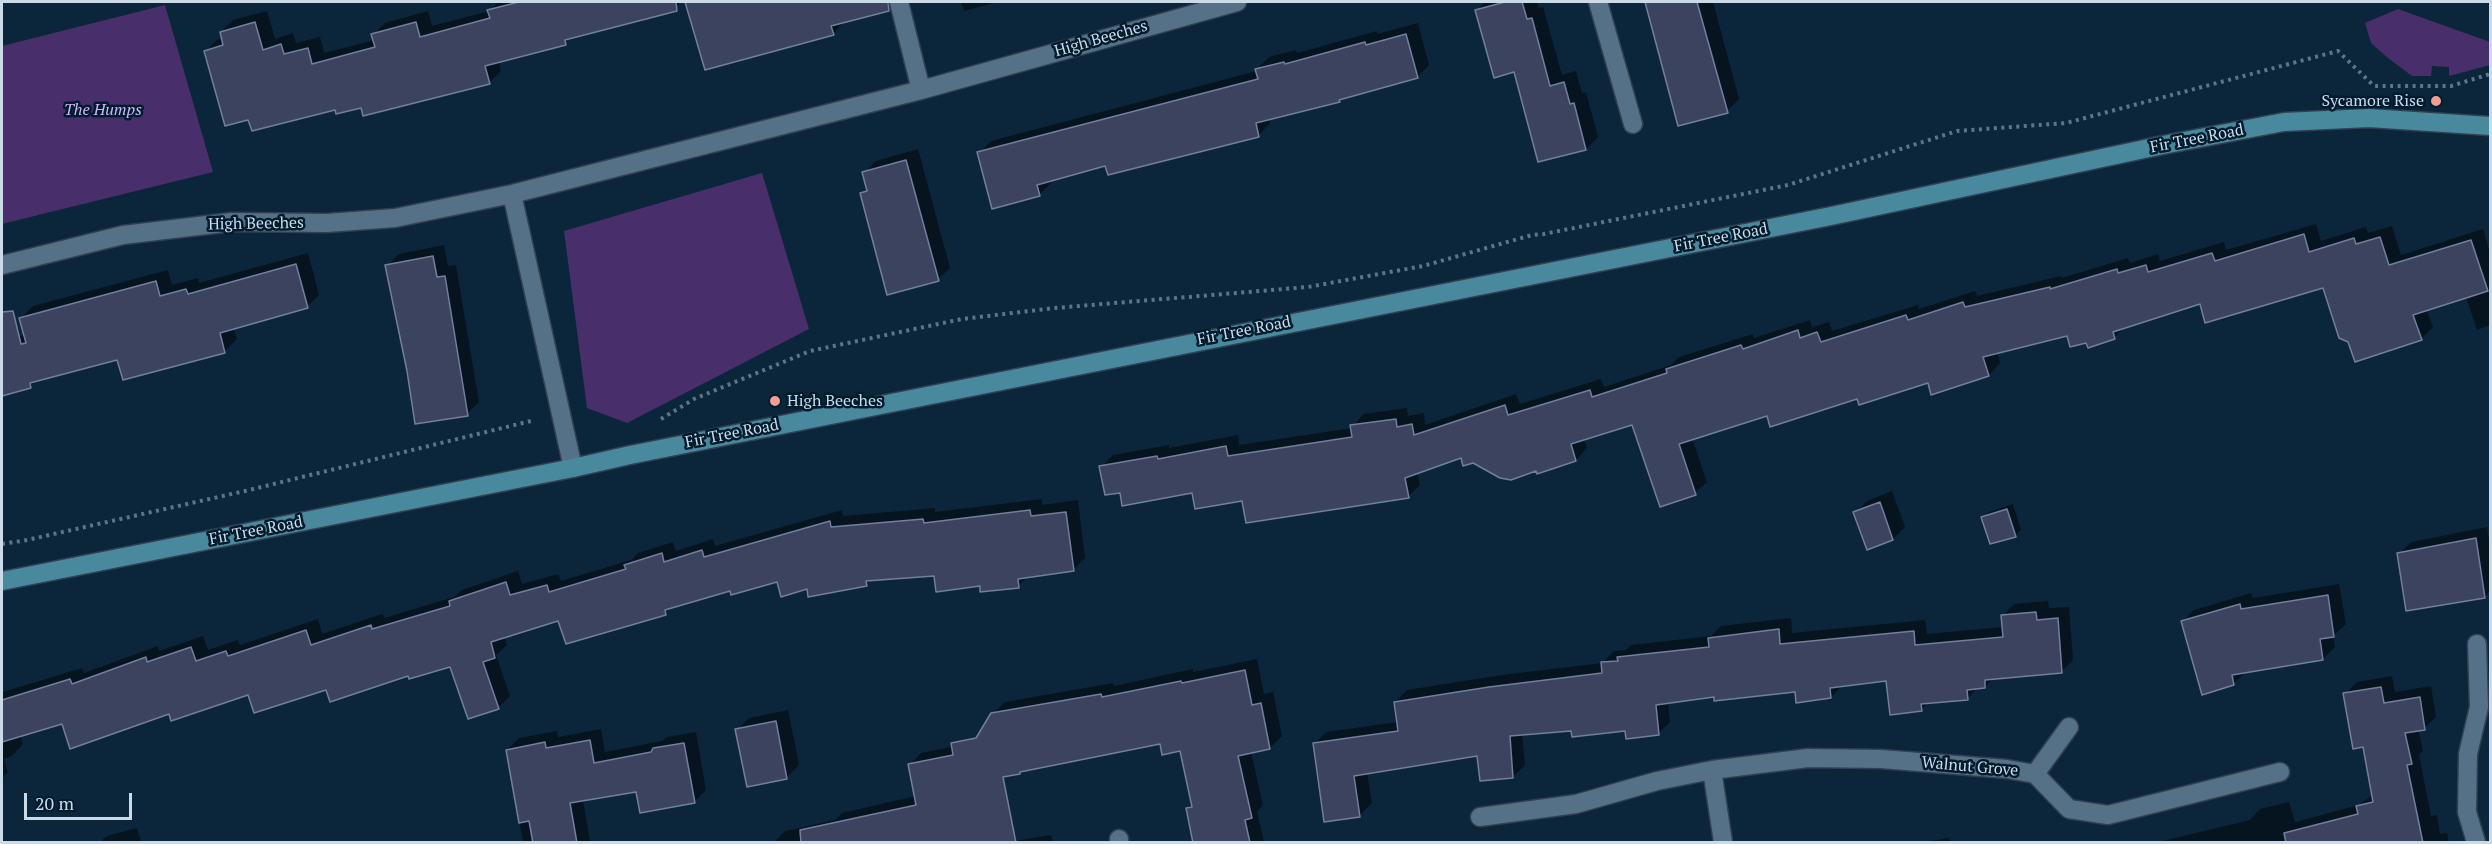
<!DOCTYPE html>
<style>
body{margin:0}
#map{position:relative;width:2492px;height:844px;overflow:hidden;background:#0b263a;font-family:"PT Serif",serif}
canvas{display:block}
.frame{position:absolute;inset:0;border:3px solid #cbdae7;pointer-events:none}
.scale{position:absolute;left:24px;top:793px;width:108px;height:27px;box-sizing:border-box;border:3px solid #cbdae7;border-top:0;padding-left:8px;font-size:18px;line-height:21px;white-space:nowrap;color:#cbdae7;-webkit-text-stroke:4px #021c2f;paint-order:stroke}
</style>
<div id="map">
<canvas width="2492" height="844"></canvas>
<div class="frame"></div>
<div class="scale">20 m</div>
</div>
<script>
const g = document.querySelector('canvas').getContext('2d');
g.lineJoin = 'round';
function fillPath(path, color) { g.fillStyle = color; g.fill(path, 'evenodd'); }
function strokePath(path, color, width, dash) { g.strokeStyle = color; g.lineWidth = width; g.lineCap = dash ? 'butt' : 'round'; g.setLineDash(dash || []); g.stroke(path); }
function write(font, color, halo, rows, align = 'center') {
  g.font = font + ' "PT Serif",serif'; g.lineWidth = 5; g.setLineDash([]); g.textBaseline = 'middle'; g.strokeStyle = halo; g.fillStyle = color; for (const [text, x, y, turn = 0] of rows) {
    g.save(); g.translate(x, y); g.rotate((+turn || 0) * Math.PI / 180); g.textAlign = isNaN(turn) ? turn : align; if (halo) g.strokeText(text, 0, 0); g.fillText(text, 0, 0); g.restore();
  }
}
fillPath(new Path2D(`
 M165 5 213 172 2 224V46Z
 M2398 9 2490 42V65L2449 76V67L2432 66 2431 76H2412L2388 58 2371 43 2365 23Z
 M762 173 809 329 627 423 587 408 564 231Z`), '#482f6b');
fillPath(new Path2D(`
 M498 2H681L671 11 572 37 566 43 499 61 501 71 489 83 362 106 336 108 205 52 217 40 223 38 221 32 233 20 267 11 275 39 293 33 296 43 320 37 324 53 374 40 373 35 385 23 428 11 432 26 489 11Z
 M687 2H874L867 9 845 21 833 34 706 68Z
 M961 2H998L964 11Z
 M1485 2H1537L1539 8 1543 7 1562 75 1576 71 1582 93 1586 92 1598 137 1586 149 1515 70 1477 10Z
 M1646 2H1713L1739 99 1727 111 1679 124Z
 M1418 23 1429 65 1417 77 1342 97 1339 100 1269 118 1270 123 1259 135 1106 164 1051 180V183L1039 195 979 153 991 141 1257 71V69L1269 57 1296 50 1297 53 1377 31V34Z
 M918 149 950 268 938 279 862 194 868 188 864 173 876 161Z
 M2316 224 2321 241 2366 227 2368 233 2392 226 2401 255 2483 229 2490 253V325L2477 330 2466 297 2426 309 2433 327 2421 339 2349 341 2324 286 2201 302 2126 326 2114 338 2087 341 2069 335 1997 352 2000 363 1989 375 1929 381 1768 414 1692 438 1707 482 1695 493 1633 423 1584 439 1587 448 1576 460 1538 472 1537 469 1462 456 1417 472 1420 485 1408 497 1121 491 1101 467 1113 455 1169 445V448L1238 435 1239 445 1352 428 1363 414 1407 408 1408 416 1424 413 1425 425 1516 394 1520 404 1601 379 1604 387 1671 365 1679 357 1753 334 1754 338 1810 320 1812 327 1829 322 1832 331 1918 305 1919 309 1975 291 1977 296 2061 276 2062 278 2128 258 2130 263 2158 254 2160 261 2224 242 2226 250Z
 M444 245 448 266 456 265 479 402 467 414 409 371 387 266 399 254Z
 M308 253 319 295 307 307 233 327 237 339 225 351 124 378 118 358 38 379 30 387 2 395V341L26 335 21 318 33 306 168 270 172 285 198 278 199 283Z
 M1892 491 1905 527 1893 539 1855 513 1867 501Z
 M1042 499V505L1078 500 1085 558 1073 570 1028 576 1018 586 981 585 935 574 872 579 867 584 808 588 778 581 731 589 673 606 665 614 559 619 504 636 507 645 496 655 510 696 498 708 451 665 327 688 249 693 170 712 63 722 20 735 23 744 12 756 4 759 8 772 2 778V687L3 692 82 668 84 673 158 646 159 651 203 636 208 650 238 640 240 645 318 619 322 634 382 614 384 618 454 597 462 590 518 571 522 584 558 574 561 581 631 560 638 553 673 542 676 551 713 539 715 546 842 510 843 516 935 508V512Z
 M2013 504 2021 530 2015 536 1983 518 1989 512Z
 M2487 527 2490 546V591L2485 597 2399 554 2411 542Z
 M2339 584 2346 624 2333 636 2335 647 2323 659 2246 672 2233 684 2182 622 2194 610 2251 593 2253 598Z
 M2048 601 2049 608 2069 607 2073 660 2061 672 1994 678 1985 687H1978L1967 699 1929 702 1921 710 1887 679 1843 685 1831 697 1796 690 1715 695 1668 702 1670 722 1658 734 1627 729 1572 730 1522 734 1525 765 1513 777 1479 754 1367 773 1372 803 1360 815 1314 744 1326 732 1398 722 1395 702 1407 690 1502 675 1602 663 1614 651 1626 650 1631 645 1711 636 1721 626 1791 618 1792 633 1925 620 1927 634 2003 627V616L2014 604Z
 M1257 659 1264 694 1273 692 1282 736 1270 748 1251 752 1263 805 1257 812 1264 842H1195L1187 809 1193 803 1181 750 1161 742 992 714 1005 702 1113 683 1114 686 1193 669V672Z
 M2392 676 2395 692 2431 686 2436 717 2424 728 2418 729 2423 751 2419 755 2431 816 2437 815 2440 834 2447 833 2449 842H2158L2250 820 2260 809 2289 802 2295 822 2359 805 2373 794 2364 746 2345 694 2357 682Z
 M788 710 799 765 787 777 737 730 749 718Z
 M601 729 605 752 662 741 667 737 696 732 706 790 694 802 637 790 583 800 590 842H523L507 750 519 738 557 731 558 737Z
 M961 745 962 842H774L785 831 835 820 842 813 916 796 910 765 921 753Z
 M137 828 141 842H100L107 836Z
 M1051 835 1053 842H1009Z
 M1949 838 1950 842H1924Z`), '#0007');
const building = new Path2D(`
 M519 2H676L677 11 565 40 566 45 485 66 490 84 363 116 361 108 336 114 335 110 252 131 248 120 225 126 204 51 223 45 220 32 255 22 263 50 281 44 284 54 308 48 312 64 375 47 371 34 416 22 420 37 490 18 487 10Z
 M685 2H888L889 11 831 26 834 35 705 70Z
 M1505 2H1522L1527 19 1532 18 1550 86 1564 82 1570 104 1574 103 1586 150 1538 162 1514 72 1494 78 1475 10Z
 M1645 2H1697L1728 113 1678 126Z
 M1406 34 1418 78 1339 100 1340 102 1256 123 1259 137 1108 175 1105 166 1037 185 1040 196 992 209 977 152 1258 79 1255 69 1284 62 1285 64 1365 42 1366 45Z
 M906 160 939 281 887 295 860 193 867 191 862 172Z
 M2304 234 2309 252 2354 238 2356 244 2380 237 2389 265 2471 240 2488 291 2413 315 2422 340 2355 362 2348 342 2339 338 2323 288 2205 323 2200 304 2113 332 2115 339 2088 348 2086 343 2070 347 2067 336 1983 357 1989 376 1931 395 1928 383 1859 405 1857 399 1770 427 1767 416 1679 444 1696 495 1660 507 1632 425 1571 444 1576 461 1537 474 1536 471 1511 480 1500 478 1473 463 1463 466 1461 458 1405 478 1409 498 1246 523 1242 501 1195 509 1192 493 1122 506 1120 493 1105 495 1099 466 1157 456 1158 459 1226 446 1228 456 1352 437 1350 425 1396 419 1397 427 1412 424 1414 435 1505 405 1508 415 1590 390 1592 397 1667 373 1666 369 1741 345 1743 349 1798 330 1800 338 1817 332 1821 342 1906 315 1908 320 1963 302 1965 307 2050 287V289L2117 269 2118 273 2146 265 2148 272 2212 253 2215 261Z
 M433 256 437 277 445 276 468 416 415 424 407 371 385 265Z
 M296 264 308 308 220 333 225 353 123 380 117 360 30 383 31 388 2 396V312L13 311 21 344 26 343 19 318 156 281 160 296 186 289 188 294Z
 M1880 502 1893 540 1867 550 1853 512Z
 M2007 509 2016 537 1990 544 1981 517Z
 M1030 510 1031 516 1066 512 1074 571 1018 579 1019 588 980 592V586L936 592 934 576 866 581 867 586 808 597 807 589 781 597 777 582 731 595 730 591 665 610 666 615 566 644 558 621 491 642 495 658 483 662 499 709 468 719 450 667 409 679 408 676 330 702 326 690 254 713 248 695 171 721 169 714 70 749 62 724 2 742V700L70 679 72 684 146 657 147 662 191 647 196 661 226 651 228 656 306 630 311 645 371 625 372 629 450 606 449 601 506 582 510 595 547 585 549 592 626 569 624 565 662 553 664 562 702 550 704 557 830 521 831 527 923 519 924 523Z
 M2476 538 2485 598 2406 611 2397 553Z
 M2328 595 2334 637 2320 639 2323 660 2232 675 2234 685 2202 695 2181 621 2240 604 2241 609Z
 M2036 612 2037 620 2058 618 2062 673 1985 680V688L1967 690 1968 700 1921 704 1922 711 1890 715 1886 681 1830 688 1831 698 1796 703 1795 692 1714 701V697L1656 705 1659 735 1626 739 1625 731 1572 737 1571 731 1510 736 1513 778 1480 781 1477 756 1354 776 1360 817 1324 822 1313 743 1398 731 1394 702 1489 687 1602 673 1601 662 1618 661 1617 657 1709 647 1708 638 1779 629 1780 644 1914 631 1915 645 2003 637 2001 615Z
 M1245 670 1252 705 1261 703 1270 749 1238 756 1252 818 1245 820 1250 843H1193L1186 808 1192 807 1180 751 1162 755 1160 744 1020 772V774L1003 777 1016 843H801L800 830 916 805 908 764 953 755 951 743 976 738 991 713 1101 694 1102 697 1181 681 1182 683Z
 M2381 687 2384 703 2420 697 2425 730 2405 733 2412 764 2407 765 2423 843H2286L2284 833 2358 814 2356 806 2373 802 2363 747 2353 749 2343 693Z
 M776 721 787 779 747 787 735 729Z
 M590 740 594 763 651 752 653 748 684 743 695 803 640 813 636 792 570 803 577 843H533L529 821 519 823 506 750 545 742 546 748Z`);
fillPath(building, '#3b435f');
strokePath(building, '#747e9d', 1.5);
const service = new Path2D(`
 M1598 2 1633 124`);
const minor = new Path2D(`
 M899 2 921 90
 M512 194 573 468
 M2 265 123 235 232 222 327 223 395 218 512 194 921 90 1237 2
 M1712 770 1723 842
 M2035 774 2069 727
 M1480 817 1576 804 1657 781 1712 770 1808 758 1881 759 2007 769 2035 774 2069 809 2108 815 2280 772
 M1119 842V839
 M2476 842 2467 812 2468 754 2479 707 2477 644`);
const primary = new Path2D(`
 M2 581 573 468 630 455 1831 216 2163 145 2284 122 2369 118 2490 126`);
strokePath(service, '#313f50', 21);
strokePath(minor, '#313f50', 21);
strokePath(primary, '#313f50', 21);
strokePath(new Path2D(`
 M661 419 694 399 810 351 962 319 1055 308 1308 287 1423 266 1532 235 1544 234 1788 185 1957 131 2066 123 2338 51 2374 86H2451L2490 74
 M2 544 27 540 245 491 535 420`), '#5f7585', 4, [3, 4.5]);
strokePath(service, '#547188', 18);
strokePath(minor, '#547188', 18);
strokePath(primary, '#48899e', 18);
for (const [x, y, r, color] of [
 [2436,101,6,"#f59c93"],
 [775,401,6,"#f59c93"]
]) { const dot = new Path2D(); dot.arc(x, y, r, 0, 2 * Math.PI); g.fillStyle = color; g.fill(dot); strokePath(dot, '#021c2f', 2); }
write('16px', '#cbdae7', '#021c2f', [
 ["High Beeches",1101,39,-16],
 ["Fir Tree Road",2197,139,-11],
 ["High Beeches",256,224,-1],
 ["Fir Tree Road",1721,238,-11],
 ["Fir Tree Road",1244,331,-11],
 ["Fir Tree Road",732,434,-11],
 ["Fir Tree Road",256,531,-11],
 ["Walnut Grove",1970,767,5]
]);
write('16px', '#cbdae7', '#021c2f', [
 ["Sycamore Rise",2424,101],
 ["High Beeches",787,401,"left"]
], 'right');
write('italic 16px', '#cdb5f8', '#021c2f', [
 ["The Humps",103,110]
]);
</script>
